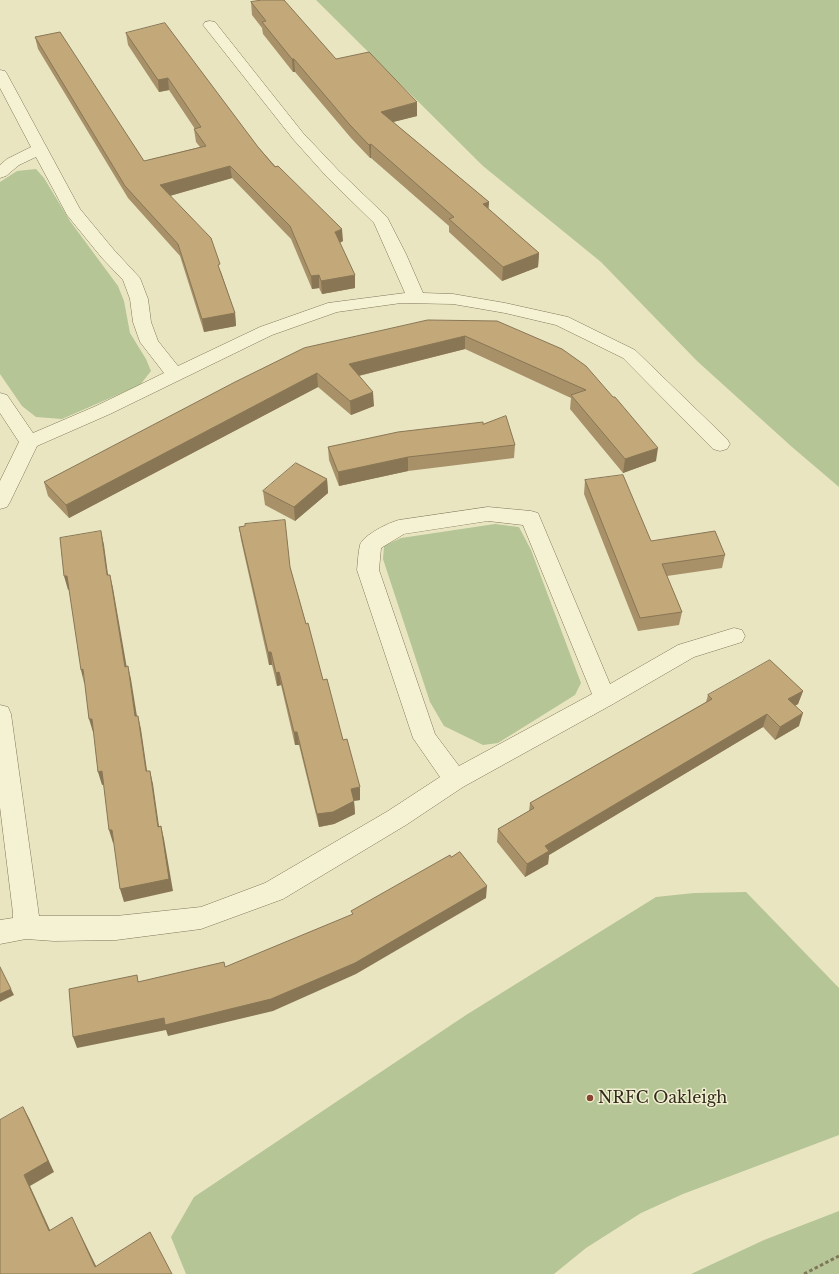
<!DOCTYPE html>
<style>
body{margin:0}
canvas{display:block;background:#e9e5c1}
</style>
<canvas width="839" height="1274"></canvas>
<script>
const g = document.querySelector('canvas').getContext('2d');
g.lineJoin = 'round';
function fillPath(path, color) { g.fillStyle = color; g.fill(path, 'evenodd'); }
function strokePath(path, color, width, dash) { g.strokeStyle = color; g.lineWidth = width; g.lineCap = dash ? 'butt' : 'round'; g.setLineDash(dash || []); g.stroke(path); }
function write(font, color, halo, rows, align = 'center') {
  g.font = font + ' "Libre Baskerville",serif'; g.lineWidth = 3; g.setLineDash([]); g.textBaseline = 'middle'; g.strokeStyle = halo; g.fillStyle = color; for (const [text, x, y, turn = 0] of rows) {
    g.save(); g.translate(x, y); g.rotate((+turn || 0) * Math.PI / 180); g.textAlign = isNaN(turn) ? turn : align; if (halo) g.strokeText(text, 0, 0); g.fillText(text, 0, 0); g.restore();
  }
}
fillPath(new Path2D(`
 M316 0H839V487L792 447 697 361 601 262 483 166Z
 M36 169 44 178 70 221 118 286 124 301 130 333 146 359 151 371 140 385 62 419 36 417 22 406 0 374V182L17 171Z
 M495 524 519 527 531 550 581 683 575 695 498 743 483 745 444 726 430 702 383 559 384 546 401 538Z
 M746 892 839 988V1135L683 1194 641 1213 586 1248 554 1274H186L171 1237 194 1197 466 1015 656 897 694 893Z
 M839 1211V1274H691L764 1240Z`), '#b5c596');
const minor = new Path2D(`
 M210 21 215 22 303 133 339 171 387 217 406 254 423 293 453 294 505 303 568 317 635 350 727 439 730 444 727 449 720 451 713 449 623 358 556 325 505 313 453 304 401 303 337 312 272 335 110 414 37 446 10 502 7 507 0 509V481L19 442 0 413V393L7 395 33 433 96 406 164 373 140 342 133 322 130 299 123 280 102 258 67 215 36 157 19 165 6 176 0 178V165L7 159 31 147 0 88V70L5 71 7 74 80 209 114 250 140 278 148 299 151 322 158 341 178 366 260 327 328 303 405 293 374 223 327 177 293 139 203 25 205 22Z
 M488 507 531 511 538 513 610 684 678 645 734 628 742 630 745 636 742 642 694 657 613 704 463 787 406 825 283 899 201 929 116 940 54 941 26 939 0 944V920L13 918V913L0 807V705L8 707 11 714 39 916H116L201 907 265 883 388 811 440 777 413 738 357 570C358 562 358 553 360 545 363 535 390 522 399 520ZM488 521 523 525 592 694 459 766 435 734 379 570 381 548 404 534Z`);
strokePath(minor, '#80775a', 1);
strokePath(new Path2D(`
 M804 1274 839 1256`), '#80775a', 3, [3.5, 2.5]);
fillPath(minor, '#f5f2d3');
fillPath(new Path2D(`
 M251 2 336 59 417 116 393 122 489 202 488 209 539 253 538 267 502 281 449 232V226L371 158H370L351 138 295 72H293L263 34 262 28 252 15Z
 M126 33 258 147 343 241 340 243 355 288 322 294 319 288 312 289 291 239 232 178 170 196 221 272 235 313 236 326 204 332 180 256 128 198 38 49 35 37 144 161 200 147 196 142 194 129H195L169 90 159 92 128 45Z
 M428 320 562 349 656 461 623 473 570 409 571 398 465 349 359 376 374 406 351 415 318 387 69 518 48 496 44 482Z
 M483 424 515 445 514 458 408 471 339 486 329 460 328 447Z
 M327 479 328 493 295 521 265 505 263 491Z
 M585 480 651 541 725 555 722 568 667 576 682 612 679 625 638 631 584 494Z
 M239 527 290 567 306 624 323 680 343 740 360 800 354 801 355 814 334 824 319 827 299 745H295L281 685 277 686 272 665H269L241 540Z
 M803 691 798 704 795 706 799 726 775 740 763 727 549 855 548 864 525 877 497 842 498 829 529 811 530 803 706 702 708 695Z`), '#a89169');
fillPath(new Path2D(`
 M292 59H294L295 72H293Z
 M168 78 169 90 159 92 158 80Z
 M417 102V116L381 125V112Z
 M371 144V158H370L369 145Z
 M230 166 232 178 162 198 160 185Z
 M489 202 488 215 483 204Z
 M342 229 343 241 335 244V232Z
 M539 253 538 267 502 281 503 267Z
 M319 275V288L312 289 311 276Z
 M355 275V288L322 294 321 281Z
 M235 313 236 326 204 332 202 319Z
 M465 336V349L349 378V364Z
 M317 373 318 387 69 518 66 505Z
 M373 392 374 406 351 415 350 401Z
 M658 448 656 461 623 473 625 459Z
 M408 457V471L339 486 338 472Z
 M327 479 328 493 295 521 294 507Z
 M101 531 104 545 110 589 107 575Z
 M110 575 113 588 129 680 125 667Z
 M64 576H67L71 589 68 590Z
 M268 652H271L272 665H269Z
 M128 666 131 679 139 729 135 716Z
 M83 669 84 683 81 670Z
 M279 672 281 685 277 686 276 673Z
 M803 691 798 704 784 712 788 699Z
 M803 713 799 726 775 740 780 727Z
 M767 714 763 727 549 855 548 864 525 877 527 864 545 846Z
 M138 716 141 729 149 784 146 771Z
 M89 719H92L96 732H93Z
 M294 732H297L299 745H295Z
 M102 771 106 784 102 785 98 772Z
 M150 771 153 784 161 840 158 827Z
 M360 787V800L352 801 351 789Z
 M354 801 355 814 334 824 319 827 317 814Z
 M161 826 164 839 173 891 124 902 120 889Z
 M109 830H112L116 842 113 843Z
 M487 886 486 898 356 974 273 1011 168 1036 166 1030 77 1048 73 1037Z
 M11 989 14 995 0 1002V994Z
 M23 1107 29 1118 54 1172 30 1186 55 1241 49 1231 24 1175Z
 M72 1217 77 1227 100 1274 95 1267Z`), '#887655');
const building = new Path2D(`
 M262 0H284L336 59 369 52 417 102 381 112 489 202 483 204 539 253 503 267 449 219 454 217 371 144 369 145 350 125 294 59H292L262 22 266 21 251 2Z
 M165 23 258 147 275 167 278 166 342 229 335 232 355 275 321 281 319 275 311 276 290 226 230 166 160 185 211 238 220 264 218 265 235 313 202 319 178 244 125 186 35 37 60 32 144 161 206 146 194 129 201 127 168 78 158 80 126 33Z
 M428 320 497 321 562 349 586 366 613 397H615L658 448 625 459 571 395 586 390 465 336 349 364 373 392 350 401 317 373 66 505 44 482 235 382 304 348Z
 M506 416 515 445 408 457 338 472 328 447 398 432 483 422V424Z
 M296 463 327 479 294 507 263 491Z
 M623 475 651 541 715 531 725 555 662 564 682 612 640 618 585 480Z
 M285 520 290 567 306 624 308 623 323 680 327 679 343 740 347 739 360 787 351 789 354 801 333 812 317 814 297 732H294L279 672 276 673 271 652H268L239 527 245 526V524Z
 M101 531 107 575H110L125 667 128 666 135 716H138L146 771H150L158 827 161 826 169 879 120 889 112 830H109L102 771 98 772 92 719H89L83 669 81 670 67 576H64L60 538Z
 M770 660 803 691 788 699 803 713 780 727 767 714 545 846 549 851 527 864 498 829 534 808 530 803 712 699 708 695Z
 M460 852 487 886 355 963 271 999 165 1025 164 1018 73 1037 69 989 137 975 138 982 224 962 225 967 353 914 351 911 450 855 451 857Z
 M0 967 11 989 0 994Z
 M23 1107 48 1161 24 1175 49 1231 72 1217 95 1267 150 1232 172 1274H0V1120Z`);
fillPath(building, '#c3a97a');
strokePath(building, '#887655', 1);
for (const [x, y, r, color] of [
 [590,1098,4,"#894331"]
]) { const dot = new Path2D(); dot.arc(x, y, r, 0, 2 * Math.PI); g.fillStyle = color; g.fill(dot); strokePath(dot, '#f1efd0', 1.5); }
write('16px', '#312b1d', '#f1efd0', [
 ["NRFC Oakleigh",598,1098]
], 'left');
</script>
